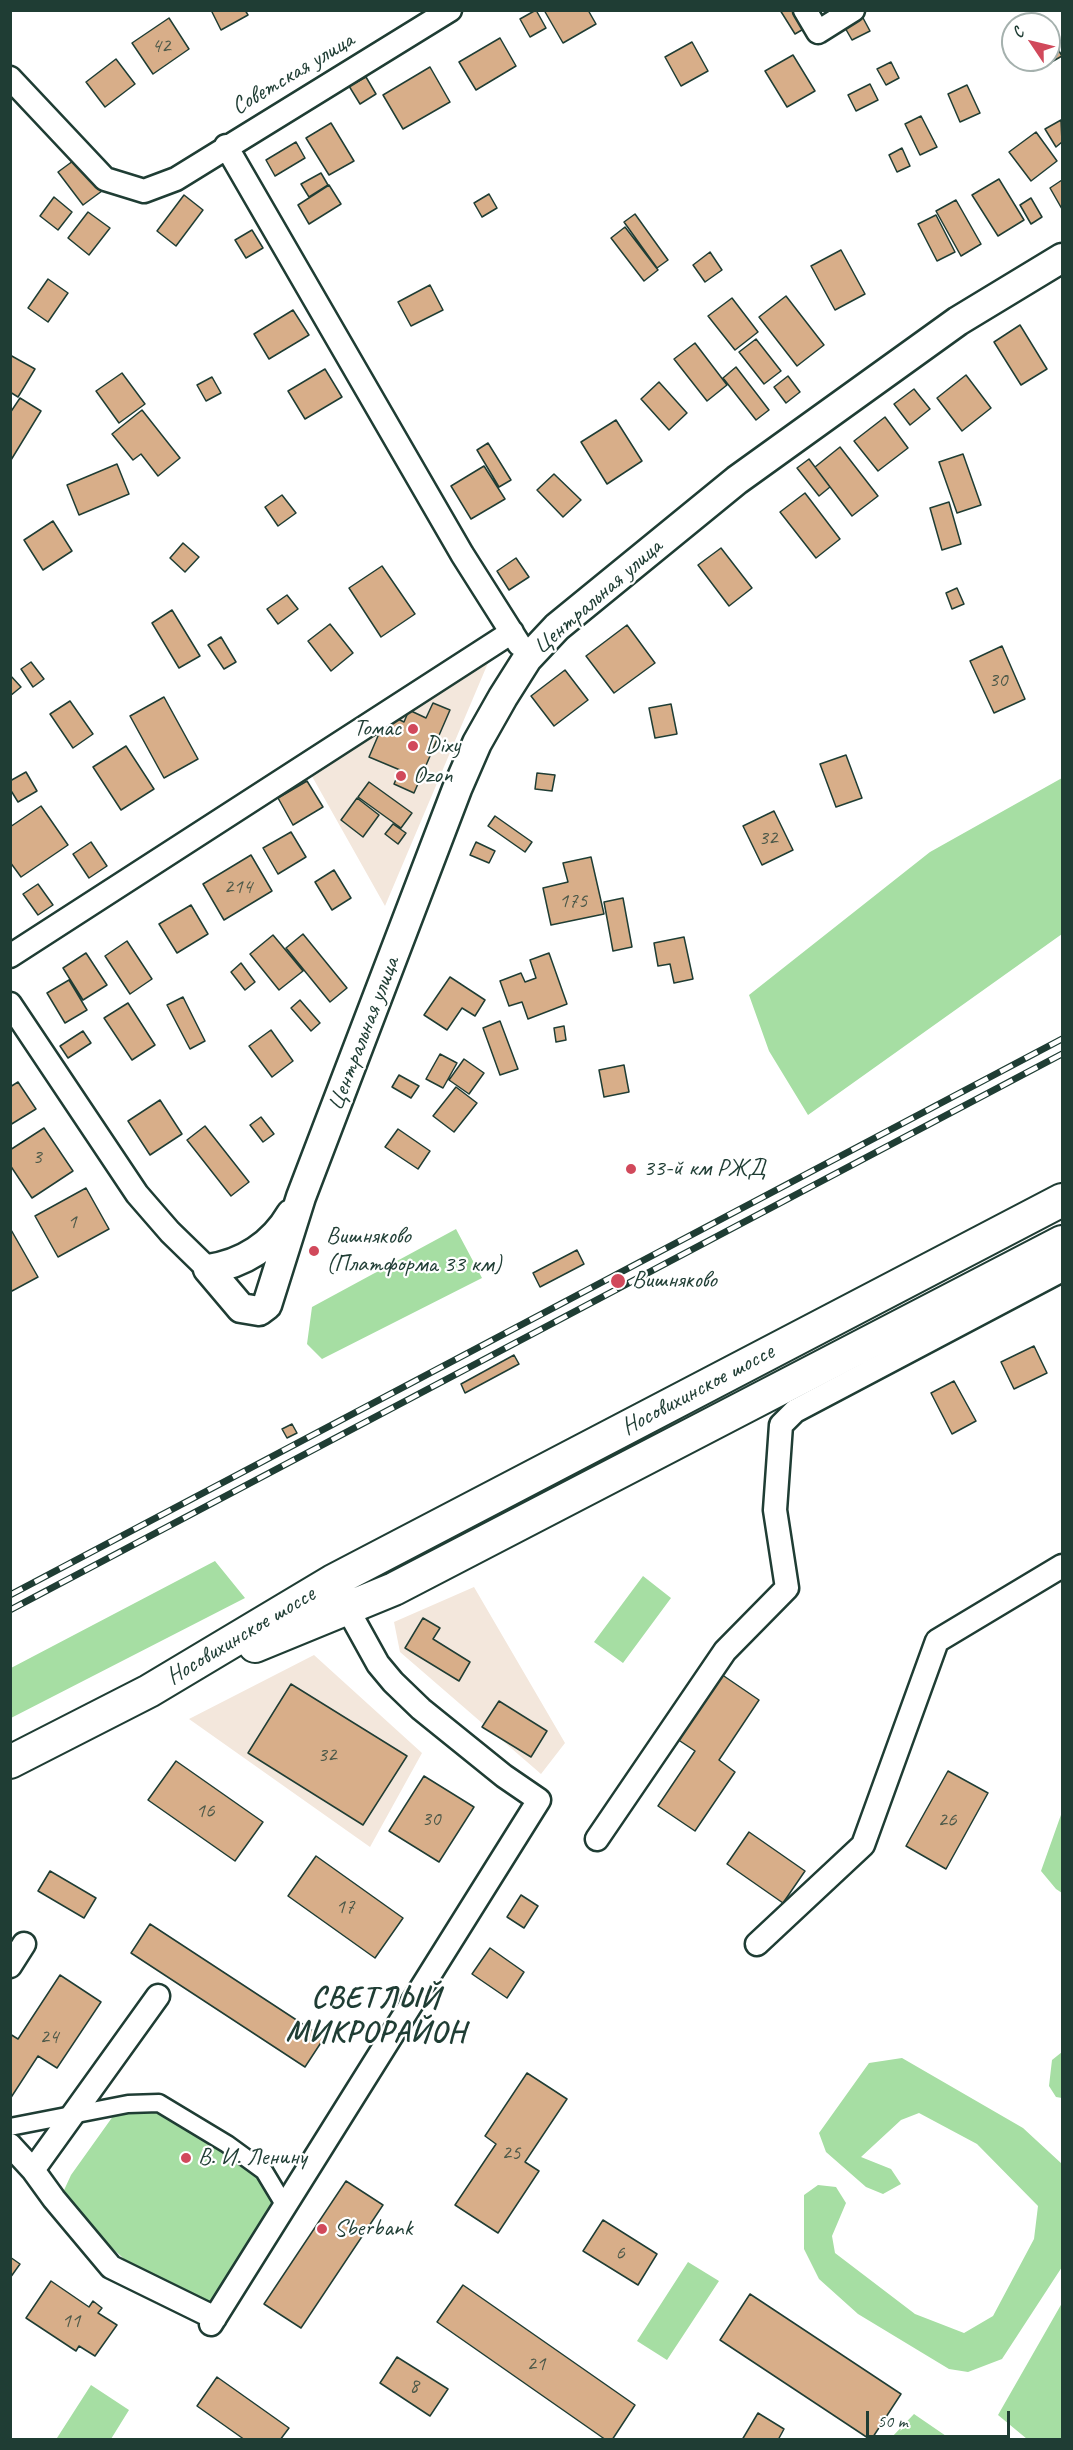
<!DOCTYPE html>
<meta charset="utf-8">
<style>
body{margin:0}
#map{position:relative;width:1073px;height:2450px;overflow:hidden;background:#fff;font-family:Caveat,sans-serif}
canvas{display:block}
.frame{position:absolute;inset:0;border:12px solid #1f3d34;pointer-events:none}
.north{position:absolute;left:1001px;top:12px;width:60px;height:60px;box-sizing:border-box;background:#fff;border:2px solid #a5b1ae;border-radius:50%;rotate:305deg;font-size:16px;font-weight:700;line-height:24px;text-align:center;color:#1f3d34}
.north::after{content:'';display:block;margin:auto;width:21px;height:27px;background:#d1495b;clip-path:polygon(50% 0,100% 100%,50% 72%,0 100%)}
.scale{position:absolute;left:866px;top:2411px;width:144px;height:27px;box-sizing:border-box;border:3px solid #1f3d34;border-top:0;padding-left:8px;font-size:18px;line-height:21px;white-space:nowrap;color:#1f3d34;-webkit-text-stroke:4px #fff;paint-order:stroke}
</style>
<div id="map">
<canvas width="1073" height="2450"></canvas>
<div class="frame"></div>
<div class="north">С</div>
<div class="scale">50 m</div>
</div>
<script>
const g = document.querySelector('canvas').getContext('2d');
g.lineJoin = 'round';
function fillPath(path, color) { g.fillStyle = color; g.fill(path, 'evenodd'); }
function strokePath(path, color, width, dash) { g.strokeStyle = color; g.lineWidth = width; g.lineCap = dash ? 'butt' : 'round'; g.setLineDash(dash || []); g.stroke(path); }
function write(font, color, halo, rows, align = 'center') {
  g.font = font + ' Caveat,sans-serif'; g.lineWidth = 4.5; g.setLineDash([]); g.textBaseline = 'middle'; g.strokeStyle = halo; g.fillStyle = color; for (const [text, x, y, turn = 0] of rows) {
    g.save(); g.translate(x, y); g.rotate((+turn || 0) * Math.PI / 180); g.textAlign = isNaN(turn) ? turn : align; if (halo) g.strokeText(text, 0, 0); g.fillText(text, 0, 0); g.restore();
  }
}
fillPath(new Path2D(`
 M488 663 385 906 309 771Z
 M474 1587 565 1743 541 1774 400 1652 394 1622Z
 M314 1655 422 1753 370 1847 189 1719Z`), '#f3e7dc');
fillPath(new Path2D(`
 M1062 778V934L808 1115 769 1051 749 995 930 852Z
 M456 1229 482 1278 322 1359 307 1344 312 1307Z
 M215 1561 245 1598 11 1718V1668Z
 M643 1576 671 1598 623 1663 594 1642Z
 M1062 1812V1893L1056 1889 1041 1871Z
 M1062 2052V2098L1056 2097 1049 2086 1052 2060Z
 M902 2058 1023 2128 1062 2164V2267L1002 2359 968 2372 949 2369 858 2314 819 2279 804 2249V2195L818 2185 836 2187 846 2203 832 2236 835 2253 915 2314 964 2333 993 2316 1034 2239 1038 2206 977 2144 919 2113 901 2120 861 2157 891 2169 901 2184 883 2194 866 2187 826 2152 819 2133 869 2063Z
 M121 2105 164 2110 260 2175 278 2207 216 2306 140 2274 60 2199 71 2175Z
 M688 2262 719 2281 667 2360 637 2341Z
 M1062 2303V2439H1027L998 2415Z
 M91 2385 129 2410 111 2439H60L57 2438Z
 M914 2414 949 2438 948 2439H890Z`), '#a6dea3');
const building = new Path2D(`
 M211 10H245L248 15 221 30Z
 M536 10 546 28 530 37 520 19Z
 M544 10H588L596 24 563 43Z
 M780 10H797L807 27 795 34Z
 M862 16 870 31 852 40 844 26Z
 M169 18 189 49 153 74 132 43Z
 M1049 34 1062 56 1041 68 1037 60H1049Z
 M500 38 516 66 476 90 459 62Z
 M692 42 708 71 681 86 665 57Z
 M793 55 815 91 787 107 765 71Z
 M116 59 135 84 105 107 86 82Z
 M891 62 899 78 886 85 877 69Z
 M430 67 450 102 403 129 383 95Z
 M366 77 376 94 360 104 349 86Z
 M870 84 878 100 856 111 848 95Z
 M967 85 980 113 960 122 948 94Z
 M921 116 937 147 920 155 905 124Z
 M1061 120 1062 142 1056 147 1045 129Z
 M331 123 354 161 329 175 306 138Z
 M1036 132 1057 161 1031 181 1009 152Z
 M296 142 305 158 275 176 266 160Z
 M902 148 910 166 897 172 889 155Z
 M77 158 102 191 83 205 58 172Z
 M321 173 328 185 309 197 301 184Z
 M999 179 1024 220 998 236 972 195Z
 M1062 180V209L1050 188Z
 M329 185 341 204 309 224 298 205Z
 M489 194 497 208 482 217 474 203Z
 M184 195 203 210 176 246 157 231Z
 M54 197 72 212 58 230 40 216Z
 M1031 198 1042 217 1031 224 1020 205Z
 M956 200 981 244 961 256 936 211Z
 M88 212 110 228 89 255 68 238Z
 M635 214 668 260 657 268 624 222Z
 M936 215 955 252 937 261 918 224Z
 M625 227 658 270 644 281 611 238Z
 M252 230 263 248 246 258 235 240Z
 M841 250 865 294 835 310 811 266Z
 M710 252 722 270 705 282 693 265Z
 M48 279 68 293 48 322 28 308Z
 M430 285 443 310 411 326 398 302Z
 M786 296 824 345 797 366 759 317Z
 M732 298 758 332 735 350 708 316Z
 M293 310 309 335 269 359 254 334Z
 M1020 325 1047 369 1021 385 994 342Z
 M756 339 781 371 764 384 739 352Z
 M695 343 727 385 707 401 674 359Z
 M10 355 35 369 18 397 10 392Z
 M736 367 769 410 756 420 723 378Z
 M325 369 342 397 305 419 288 391Z
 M122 373 145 404 119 423 96 391Z
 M966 375 991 408 962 431 937 398Z
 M788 376 800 392 786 403 774 387Z
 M212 377 221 393 206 401 197 385Z
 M659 382 687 413 669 430 641 399Z
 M914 389 930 409 910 425 894 404Z
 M20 398 41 411 11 460 10 413Z
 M142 410 180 458 158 476 141 454 133 460 112 434Z
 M885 417 908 448 878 471 854 441Z
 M616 420 642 461 607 484 581 442Z
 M488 443 511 480 499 487 477 450Z
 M840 447 878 496 852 516 815 467Z
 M963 454 981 505 957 513 939 462Z
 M809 459 830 487 819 496 797 468Z
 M117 464 129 494 79 515 67 485Z
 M484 466 505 499 471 519 451 486Z
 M554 474 581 500 563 517 537 490Z
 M805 493 840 539 816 558 780 512Z
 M282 495 296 513 278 526 265 507Z
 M949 502 961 544 942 550 930 508Z
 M53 521 72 551 43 570 24 540Z
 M183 543 199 557 185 572 170 558Z
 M721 548 752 588 729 606 698 565Z
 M516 558 529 577 509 590 497 571Z
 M382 566 415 614 381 637 349 588Z
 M957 588 964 604 952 609 946 593Z
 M287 595 298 609 278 624 267 609Z
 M172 610 200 656 179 668 152 623Z
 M330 624 353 653 331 671 308 641Z
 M627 625 655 663 614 693 586 656Z
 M221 637 236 662 224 669 208 645Z
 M1002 646 1025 699 994 713 970 661Z
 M31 662 44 679 33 687 21 669Z
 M565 670 588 700 554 726 531 696Z
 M10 675 21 687 10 696Z
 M164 697 198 759 164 778 130 716Z
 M70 701 93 734 73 748 50 714Z
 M433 703 450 710 414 793 394 784 400 770 369 757 381 729 398 719 404 722 409 710 426 718Z
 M671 704 677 734 655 738 649 708Z
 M126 746 154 789 121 810 93 767Z
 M846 755 862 798 836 807 820 764Z
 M26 772 37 791 18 802 10 789V781Z
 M537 773 555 775 552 791 535 789Z
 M307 781 323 807 293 825 278 798Z
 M369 782 412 813 401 828 358 797Z
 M357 798 379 815 363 837 341 820Z
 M41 806 68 845 21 877 10 862V827Z
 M774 811 793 850 762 865 743 826Z
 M495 816 532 842 525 852 488 826Z
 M393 824 406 833 398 844 385 834Z
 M291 832 306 857 278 874 263 848Z
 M91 842 107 866 89 878 73 854Z
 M476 842 495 851 489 863 470 855Z
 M251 855 272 891 224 920 203 884Z
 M591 857 604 914 551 925 543 888 568 882 563 863Z
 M334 870 351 898 332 910 315 882Z
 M38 884 53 905 38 915 23 894Z
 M623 898 632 947 613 951 604 902Z
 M191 905 208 934 177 953 159 924Z
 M303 934 347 988 330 1002 286 948Z
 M273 935 303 971 279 990 250 954Z
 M684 937 693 979 674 983 670 964 658 966 654 943Z
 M127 941 152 979 130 994 105 956Z
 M86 953 107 985 83 1000 63 968Z
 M549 953 567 1004 528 1019 522 1002 509 1006 500 981 521 973 525 982 536 978 530 960Z
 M241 963 255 982 245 990 231 972Z
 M450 977 485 1000 475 1016 462 1008 447 1030 424 1015Z
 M69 980 87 1010 65 1023 47 993Z
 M183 997 205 1041 190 1049 167 1005Z
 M300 1000 320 1023 311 1031 291 1008Z
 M128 1003 155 1045 132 1060 104 1018Z
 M500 1021 518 1069 500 1075 483 1028Z
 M564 1026 566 1040 556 1042 554 1028Z
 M271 1030 293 1061 272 1077 249 1046Z
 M83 1031 91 1043 68 1058 60 1046Z
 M440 1054 457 1063 443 1088 426 1079Z
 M464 1059 484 1073 469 1094 449 1080Z
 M624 1065 629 1092 604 1097 599 1070Z
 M399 1075 419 1086 411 1098 392 1087Z
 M18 1082 36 1109 10 1125V1087Z
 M456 1087 477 1103 454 1132 433 1116Z
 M160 1100 182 1134 150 1155 128 1121Z
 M261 1117 274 1134 263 1142 250 1125Z
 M205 1126 249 1182 231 1196 187 1140Z
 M44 1128 73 1171 32 1198 10 1165V1150Z
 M398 1129 430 1151 418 1169 385 1147Z
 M86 1188 109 1229 58 1257 35 1216Z
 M10 1228 38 1277 12 1291 10 1288Z
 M577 1250 584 1264 540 1287 533 1273Z
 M1034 1346 1047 1373 1014 1389 1001 1362Z
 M514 1355 519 1364 465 1393 461 1384Z
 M954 1381 976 1421 952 1434 931 1393Z
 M292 1424 297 1433 287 1438 282 1429Z
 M423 1618 440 1628 433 1639 470 1662 459 1681 405 1648Z
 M718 1672 759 1700 719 1760 735 1772 695 1831 658 1806 695 1751 674 1737Z
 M291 1684 407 1756 363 1825 248 1753Z
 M499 1701 547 1731 531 1757 482 1727Z
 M176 1761 263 1822 235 1861 148 1800Z
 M948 1771 988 1793 946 1869 906 1846Z
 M424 1776 474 1807 439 1862 389 1831Z
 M749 1832 805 1871 783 1903 727 1864Z
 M316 1856 403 1918 375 1958 288 1896Z
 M50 1871 96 1898 84 1918 38 1891Z
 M521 1895 538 1906 524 1928 507 1917Z
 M150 1924 324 2038 305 2067 131 1953Z
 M490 1948 524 1972 507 1998 472 1974Z
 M60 1975 101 2002 57 2068 38 2056 10 2099V2034L18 2039Z
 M527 2073 567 2099 525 2162 539 2171 498 2233 455 2205 496 2144 485 2136Z
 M346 2181 383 2205 301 2328 264 2304Z
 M603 2220 657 2254 638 2285 583 2251Z
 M10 2257 20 2264 10 2278Z
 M51 2281 89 2307 93 2301 102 2308 98 2313 117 2325 95 2356 79 2346 76 2351 26 2318Z
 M463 2285 635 2405 612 2440H606L437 2322Z
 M750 2294 901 2394 871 2440 720 2340Z
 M397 2357 448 2389 430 2416 380 2383Z
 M217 2377 289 2428 280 2440H245L197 2406Z
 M758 2413 784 2429 778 2440H742Z`);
fillPath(building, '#d8ae89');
strokePath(building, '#1f3d34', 1.5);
const pedestrian = new Path2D(`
 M10 2127 128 2104 159 2103 227 2144 264 2171 285 2206`);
const minor = new Path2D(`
 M805 10 818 32 853 10
 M10 78 105 179 144 191 176 179 450 10
 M226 146 462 554 519 644
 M10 956 512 632
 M10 1004 137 1194 170 1232 208 1269
 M597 1839 725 1651 787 1588 775 1510 781 1425 795 1411 1062 1270
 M757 1944 863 1845 937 1641 1062 1566
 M10 1966 24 1944
 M10 2145 33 2170 158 1996
 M33 2170 54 2199 111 2267 215 2318
 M211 2324 539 1800 504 1776 421 1709 393 1682 378 1664 347 1608`);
const tertiary = new Path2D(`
 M208 1269 241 1308 259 1311 267 1305 301 1197 457 789 477 743 503 697 527 659 557 627 737 480 958 321 1062 258
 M208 1269C243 1264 273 1245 291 1214`);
const secondary = new Path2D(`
 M255 1646 394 1589 1062 1242
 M10 1762 149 1691 333 1581 1062 1200`);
strokePath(pedestrian, '#1f3d34', 21);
strokePath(minor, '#1f3d34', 27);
strokePath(tertiary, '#1f3d34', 33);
strokePath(secondary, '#1f3d34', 36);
strokePath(pedestrian, '#fff', 16);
strokePath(minor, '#fff', 22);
strokePath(tertiary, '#fff', 28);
strokePath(secondary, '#fff', 32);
const rail = new Path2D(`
 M10 1595 1062 1039
 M10 1610 1062 1054`);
strokePath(rail, '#1f3d34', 7);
strokePath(rail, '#fff', 4.5, [14]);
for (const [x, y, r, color] of [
 [413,729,6,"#d1495b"],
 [413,746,6,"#d1495b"],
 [401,776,6,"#d1495b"],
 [631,1169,6,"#d1495b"],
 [314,1251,6,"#d1495b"],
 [618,1281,8,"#d1495b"],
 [186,2158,6,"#d1495b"],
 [322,2229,6,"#d1495b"]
]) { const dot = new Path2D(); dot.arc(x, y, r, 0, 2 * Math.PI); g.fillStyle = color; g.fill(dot); strokePath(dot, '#fff', 2); }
write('21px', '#4d5949', null, [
 ["42",161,46],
 ["30",998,680],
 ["32",768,838],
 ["214",238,887],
 ["175",573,901],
 ["3",37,1157],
 ["1",72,1222],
 ["32",327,1755],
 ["16",205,1811],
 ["30",431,1819],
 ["26",947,1820],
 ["17",345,1907],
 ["24",49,2037],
 ["25",511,2153],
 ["6",620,2253],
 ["11",71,2321],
 ["21",536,2364],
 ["8",414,2386]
]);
write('24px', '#1f3d34', '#fff', [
 ["Советская улица",293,74,-31],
 ["Центральная улица",598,597,-41],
 ["Центральная улица",364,1034,-69],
 ["Носовихинское шоссе",698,1390,-28],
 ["Носовихинское шоссе",241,1636,-31]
]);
write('24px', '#1f3d34', '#fff', [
 ["Томас",401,729,"right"],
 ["Dixy",425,746],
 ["Ozon",413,776],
 ["33-й км РЖД",643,1169],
 ["Вишняково",326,1237],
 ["(Платформа 33 км)",326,1265],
 ["Вишняково",632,1281],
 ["В. И. Ленину",198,2158],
 ["Sberbank",334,2229]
], 'left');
g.letterSpacing = '1.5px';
write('bold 30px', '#1f3d34', '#fff', [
 ["СВЕТЛЫЙ",376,1999],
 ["МИКРОРАЙОН",376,2033]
]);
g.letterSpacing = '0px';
</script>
